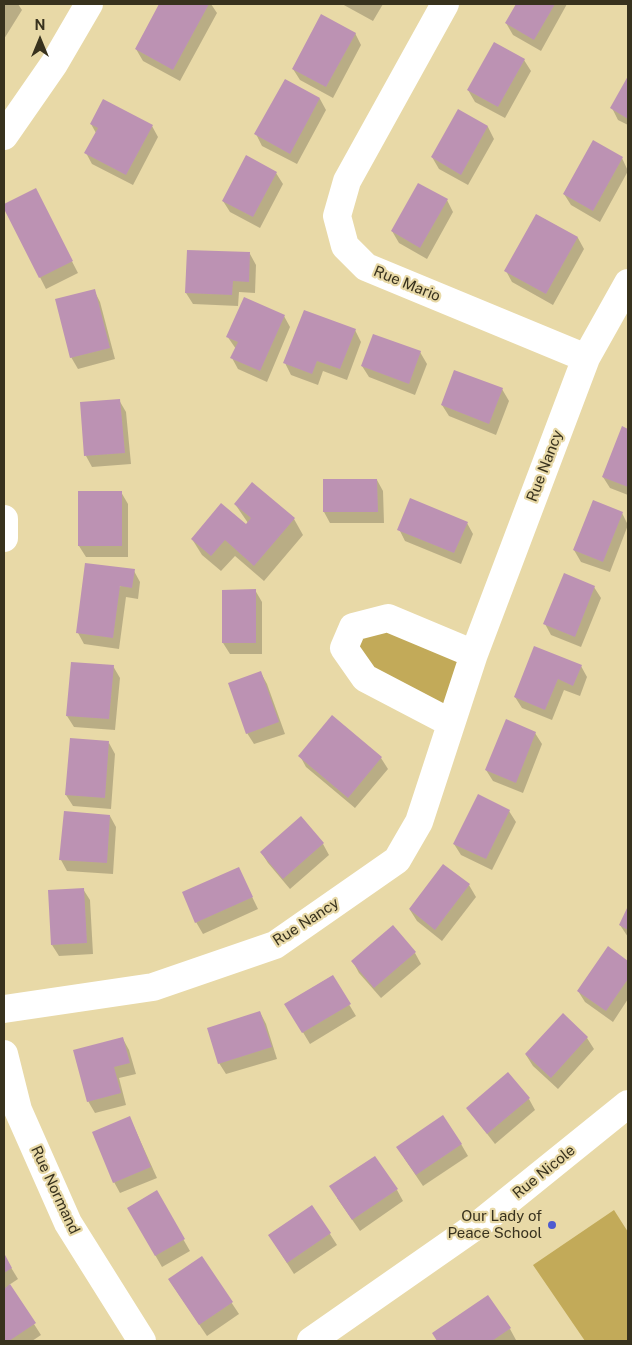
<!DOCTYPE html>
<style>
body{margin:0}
#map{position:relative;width:632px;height:1345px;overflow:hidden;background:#e8d9a7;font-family:"Public Sans",sans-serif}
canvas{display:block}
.frame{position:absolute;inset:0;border:5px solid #38321e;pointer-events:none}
.north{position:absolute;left:15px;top:15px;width:50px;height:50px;-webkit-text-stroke:4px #e8d9a7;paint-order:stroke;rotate:0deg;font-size:14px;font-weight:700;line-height:20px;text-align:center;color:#38321e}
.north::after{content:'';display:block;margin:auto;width:18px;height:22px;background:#38321e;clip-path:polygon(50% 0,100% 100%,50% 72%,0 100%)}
</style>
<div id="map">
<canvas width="632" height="1345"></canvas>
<div class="frame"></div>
<div class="north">N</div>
</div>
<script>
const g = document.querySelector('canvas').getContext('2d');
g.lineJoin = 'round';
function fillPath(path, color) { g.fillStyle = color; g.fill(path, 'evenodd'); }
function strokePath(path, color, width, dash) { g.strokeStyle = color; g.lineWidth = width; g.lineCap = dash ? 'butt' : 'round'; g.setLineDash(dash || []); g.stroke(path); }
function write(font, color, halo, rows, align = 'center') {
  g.font = font + ' "Public Sans",sans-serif'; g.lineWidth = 4.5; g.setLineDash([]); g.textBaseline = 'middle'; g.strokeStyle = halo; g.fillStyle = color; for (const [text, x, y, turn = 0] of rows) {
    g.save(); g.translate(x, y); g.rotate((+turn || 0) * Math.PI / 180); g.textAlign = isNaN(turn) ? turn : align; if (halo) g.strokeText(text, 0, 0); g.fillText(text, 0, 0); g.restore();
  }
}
fillPath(new Path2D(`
 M388 618 474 654 451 723 365 678 353 627Z
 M614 1210 628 1232V1341H585L533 1265Z`), '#c2aa59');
fillPath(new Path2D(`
 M4 4H18L22 10 4 39Z
 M161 4H211L217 13 180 81 143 61 136 49Z
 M342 4H383L373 21Z
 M517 4H567L541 51 513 35 506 23Z
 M355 33 361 45 333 98 300 80 293 69Z
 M524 60 531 71 505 118 475 102 468 90Z
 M628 79V125L618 120 612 108Z
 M285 80 320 99 326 110 297 164 262 146 256 134Z
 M458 111 488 127 494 139 468 185 439 169 432 157Z
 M91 124 152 126 158 137 133 185 92 164 86 153 96 133Z
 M622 158 628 171 600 222 571 205 564 194Z
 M276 173 283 184 260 228 230 212 223 201Z
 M35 190 78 273 46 289 4 207Z
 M447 200 453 212 427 259 399 243 392 231Z
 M537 215 578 238 584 249 553 305 512 282 506 271Z
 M250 254 256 265 255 293 239 292 238 306 193 304 186 293Z
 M94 290 100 302 115 359 78 369 71 357Z
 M284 316 290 327 267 382 238 369 232 358 236 349 227 336Z
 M355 330 361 342 347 380 323 371 318 385 291 375 285 363Z
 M420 352 427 364 415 395 369 377 362 366Z
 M502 389 509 401 496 435 449 416 442 405Z
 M119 400 126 412 131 464 92 467 86 456Z
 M623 428 628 430V495L610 488 603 477Z
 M377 480 383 491 384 523H330L324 512Z
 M79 492H121L128 504V557H86L79 546Z
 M235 504 294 519 303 535 264 581 235 556 221 571 202 555 192 539 246 526 248 523Z
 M622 513 628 525 610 572 581 562 574 550Z
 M467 523 473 534 461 564 405 541 399 529Z
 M134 571 140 582 138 599 126 597 119 649 84 644 78 633Z
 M594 587 601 598 581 647 551 635 545 624Z
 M255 590 262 602V654H230L223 643V591Z
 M113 666 120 678 115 730 74 727 67 716Z
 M581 666 587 677 580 696 564 690 552 720 522 708 515 697Z
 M261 673 267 684 285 734 254 744 247 733Z
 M332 717 381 758 388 769 355 808 306 767 300 756Z
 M535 733 542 744 523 793 493 781 486 770Z
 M109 743 115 754 111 809 73 806 66 795Z
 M509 811 516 822 492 870 461 855 454 844Z
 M110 816 116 827 113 874 67 871 61 860Z
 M323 844 329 855 290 889 268 863 261 852Z
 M443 866 469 885 476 897 442 941 417 921 410 910Z
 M238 868 258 909 203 934 196 922Z
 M83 889 90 900 93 954 59 956 52 945Z
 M628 909V937L620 925Z
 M608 948 628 962V999L613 1022 585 1002 578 991Z
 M415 953 421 964 381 998 359 973 353 962Z
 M332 976 356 1016 310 1044 286 1004Z
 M260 1012 266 1024 277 1059 226 1074 219 1063Z
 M563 1015 587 1038 594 1049 558 1089 533 1066 526 1055Z
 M123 1039 129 1050 136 1074 119 1078 126 1105 95 1113 88 1101Z
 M529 1099 535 1110 495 1144 467 1108Z
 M130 1118 157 1178 120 1193 114 1182Z
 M461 1144 468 1156 423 1186 404 1158Z
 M397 1190 403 1201 360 1231 337 1198Z
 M156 1192 190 1251 162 1267 128 1208Z
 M312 1206 337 1245 294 1274 269 1235Z
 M4 1256 18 1279 9 1285 41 1335 32 1341H4V1290L7 1288H4Z
 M202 1258 239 1314 207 1336 169 1280Z
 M510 1329 516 1340 514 1341H438L434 1334Z`), '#0003');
fillPath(new Path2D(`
 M159 4H209L173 70 135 49Z
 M516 4H555L534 40 505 23Z
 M321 14 356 33 326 87 292 69Z
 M494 42 525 59 498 107 467 90Z
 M628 76V119L610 108Z
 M285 79 320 98 290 154 254 134Z
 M103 99 153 125 126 175 84 153 98 128 90 124Z
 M458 109 488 126 461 175 431 157Z
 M593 140 623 157 593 211 563 194Z
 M246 155 277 172 253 217 222 201Z
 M418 183 448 199 420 248 391 231Z
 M36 188 73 261 39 278 4 209V204Z
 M536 214 578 237 546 294 504 271Z
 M187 250 250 252 249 282 233 281 232 295 185 293Z
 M95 289 110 348 70 358 55 299Z
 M244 297 285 315 260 371 230 358 238 342 226 337Z
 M304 310 356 329 340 369 317 361 312 374 283 363Z
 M373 334 421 351 409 384 361 366Z
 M454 370 503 388 489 424 441 405Z
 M120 399 125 453 84 456 80 402Z
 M622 426 628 429V487L602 477Z
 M323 479H377L378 512H323Z
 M252 482 295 518 254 566 225 540 211 556 191 539 221 503 246 524 251 518 234 504Z
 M78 491H122V546H78Z
 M410 498 468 522 454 553 397 530Z
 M593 500 623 512 603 562 573 550Z
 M85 563 135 569 132 588 120 586 113 638 76 633Z
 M564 573 595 586 575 637 543 624Z
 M256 589V643H222V590Z
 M534 646 582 665 573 686 558 679 545 710 514 697Z
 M71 662 114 665 109 719 66 716Z
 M261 671 279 722 246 734 228 683Z
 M332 715 382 757 348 798 298 756Z
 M506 719 536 732 516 783 485 770Z
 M70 738 109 741 105 798 65 795Z
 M478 794 510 810 486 859 453 844Z
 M64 811 110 815 107 863 59 860Z
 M301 816 324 843 283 879 260 852Z
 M443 864 470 884 435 930 409 909Z
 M239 867 253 897 195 923 182 892Z
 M84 888 87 943 51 945 48 890Z
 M628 906V930L619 925Z
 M393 925 416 952 374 988 351 961Z
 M608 946 628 961V979L606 1011 577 991Z
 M333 975 351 1004 302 1033 284 1004Z
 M260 1011 272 1047 218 1064 207 1028Z
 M563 1013 588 1037 551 1078 525 1054Z
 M123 1037 130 1063 114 1067 121 1093 87 1102 73 1050Z
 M508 1072 530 1098 487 1134 466 1108Z
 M443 1115 462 1144 416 1175 396 1147Z
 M130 1116 151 1167 113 1183 92 1132Z
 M375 1156 398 1189 352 1220 329 1186Z
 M157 1190 185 1239 155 1256 127 1208Z
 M312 1205 331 1233 287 1263 268 1235Z
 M4 1253 12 1268 4 1273Z
 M202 1256 233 1302 199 1325 168 1279Z
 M10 1284 36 1323 9 1341H4V1289Z
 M488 1295 511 1328 492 1341H437L432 1333Z`), '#bc92b3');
strokePath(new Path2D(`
 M445 4 347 181 337 216 345 246 366 267 586 358
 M4 136 54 64 89 4
 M4 519V538
 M451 723 365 678 344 648 353 627 388 618 474 654
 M4 1009 153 987 275 945 397 860 419 822 474 654 586 358 628 283
 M4 1054 18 1110 68 1223 142 1341
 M311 1341 483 1221 628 1104`), '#fff', 28);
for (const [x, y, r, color] of [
 [552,1225,5,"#4d5bd0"]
]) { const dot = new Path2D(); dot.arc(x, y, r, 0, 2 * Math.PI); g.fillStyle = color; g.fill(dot); strokePath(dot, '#e8d9a7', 2); }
write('15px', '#38321e', '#e8d9a7', [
 ["Rue Mario",407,284,22],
 ["Rue Nancy",545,466,-69],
 ["Rue Nancy",306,922,-33],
 ["Rue Nicole",544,1172,-39],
 ["Rue Normand",55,1190,65]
]);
write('15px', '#38321e', '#e8d9a7', [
 ["Our Lady of",542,1216],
 ["Peace School",542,1233]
], 'right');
</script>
